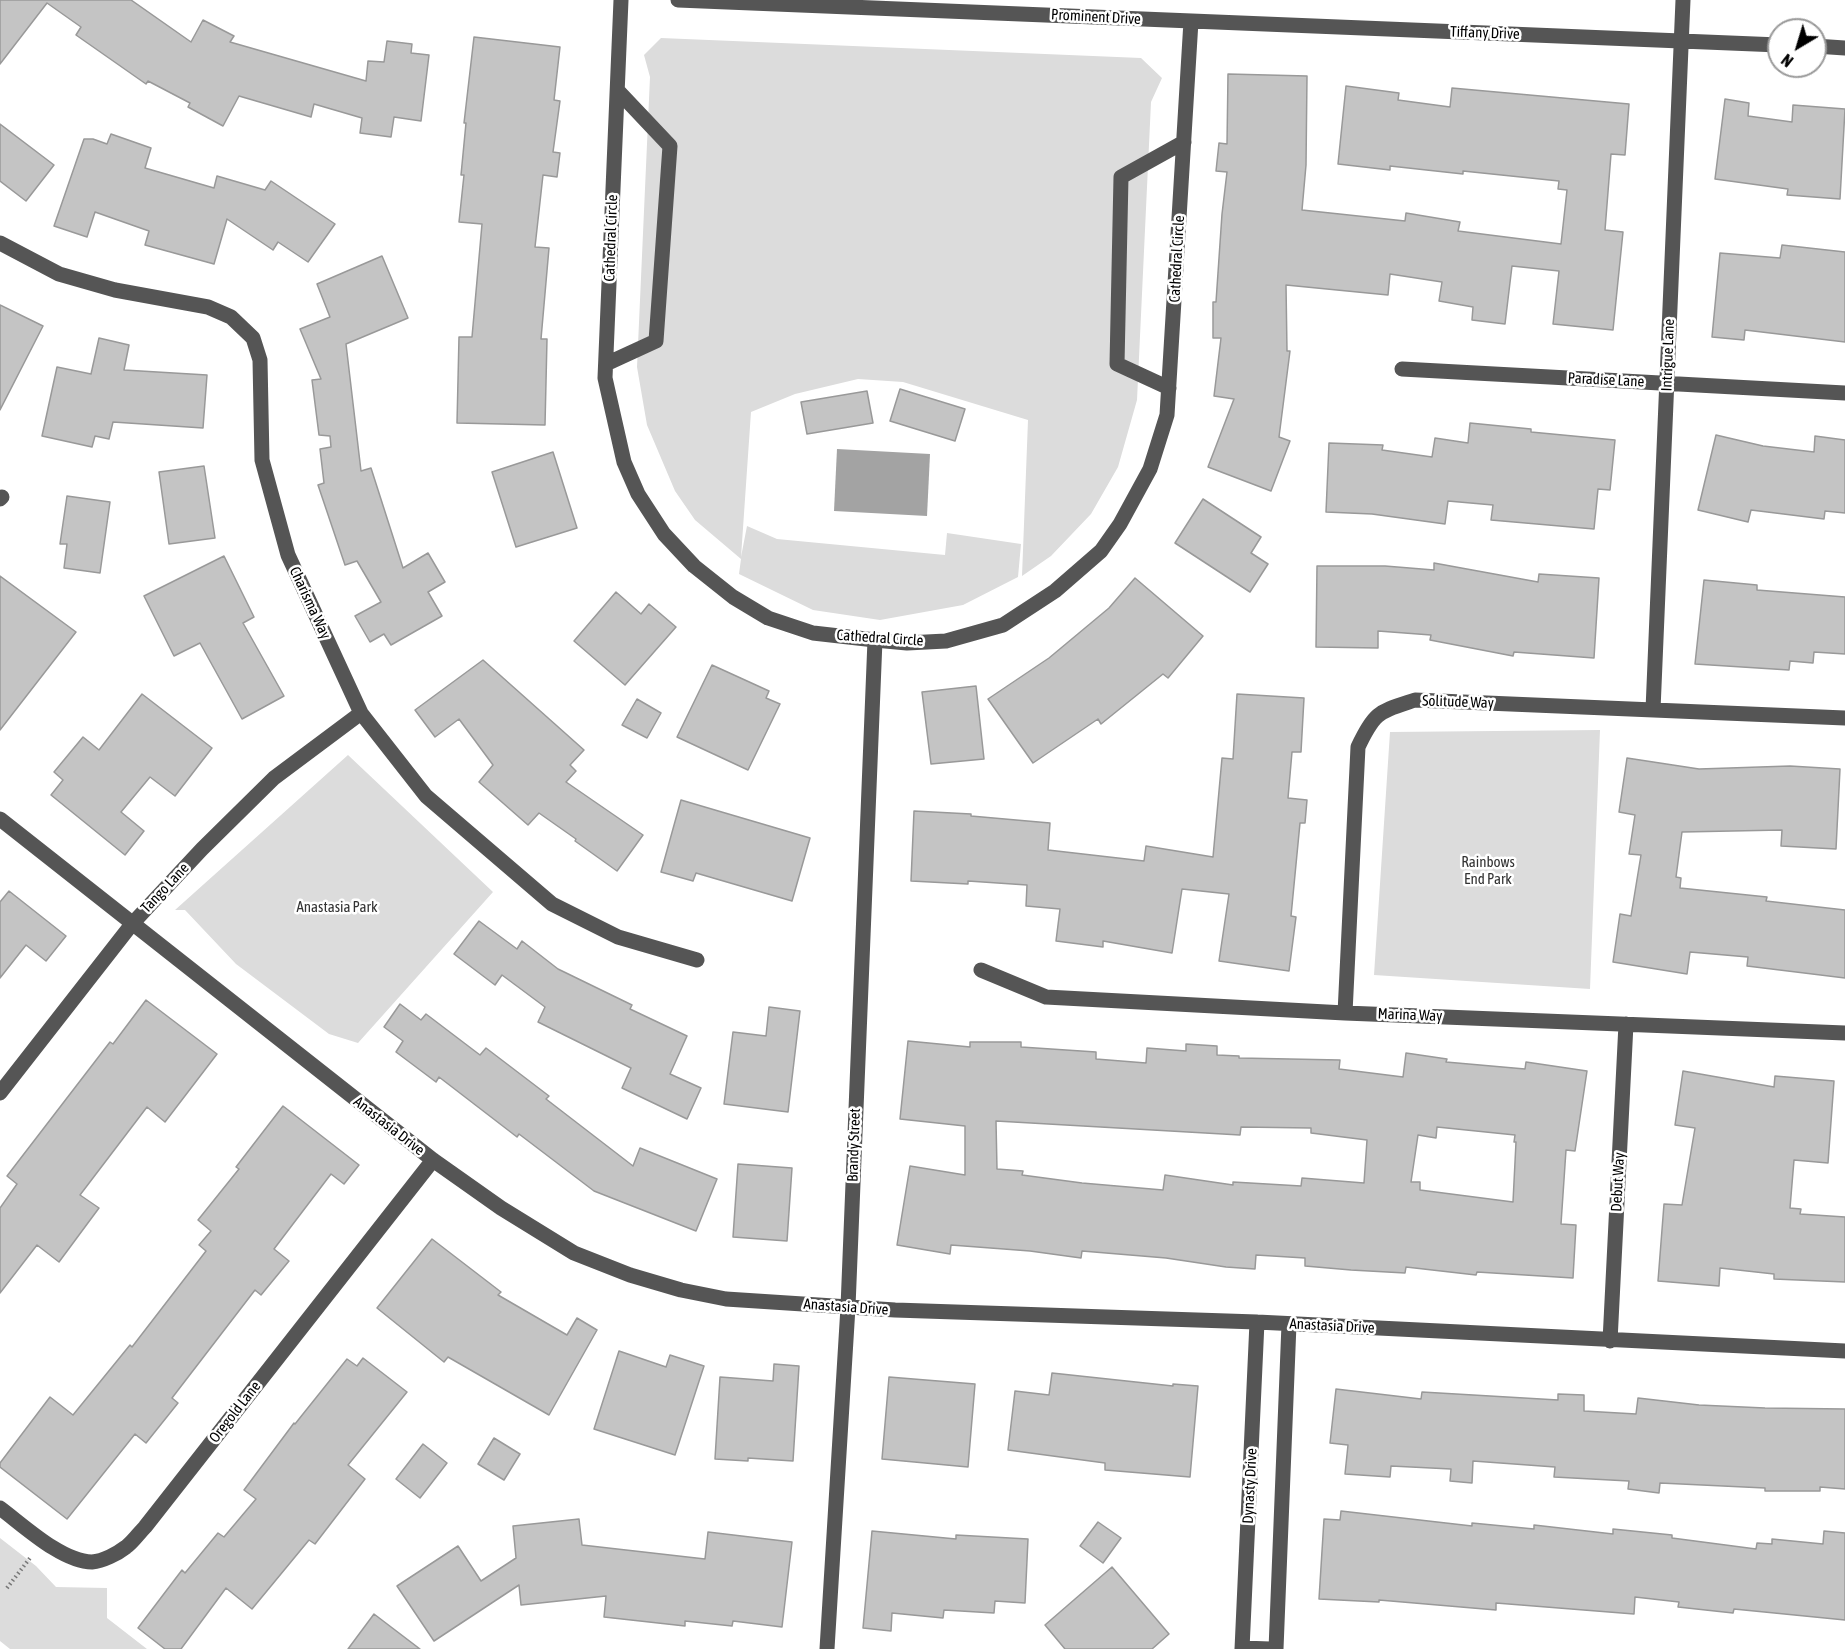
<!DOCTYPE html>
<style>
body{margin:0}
#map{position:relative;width:1845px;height:1649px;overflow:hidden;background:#fff;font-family:"Asap Condensed",sans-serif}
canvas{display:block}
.north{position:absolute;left:1767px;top:18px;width:60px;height:60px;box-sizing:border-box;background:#fff;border:2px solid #999;border-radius:50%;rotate:218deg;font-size:16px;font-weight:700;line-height:24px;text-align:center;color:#000}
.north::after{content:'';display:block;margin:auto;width:21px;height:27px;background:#000;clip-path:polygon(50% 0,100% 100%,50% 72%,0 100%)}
</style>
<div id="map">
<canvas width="1845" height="1649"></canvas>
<div class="north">N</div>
</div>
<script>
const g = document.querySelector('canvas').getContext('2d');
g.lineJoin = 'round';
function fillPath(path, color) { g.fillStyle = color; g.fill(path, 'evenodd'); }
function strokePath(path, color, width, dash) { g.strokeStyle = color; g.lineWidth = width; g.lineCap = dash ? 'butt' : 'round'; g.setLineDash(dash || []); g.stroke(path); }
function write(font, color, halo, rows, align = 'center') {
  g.font = font + ' "Asap Condensed",sans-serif'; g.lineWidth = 5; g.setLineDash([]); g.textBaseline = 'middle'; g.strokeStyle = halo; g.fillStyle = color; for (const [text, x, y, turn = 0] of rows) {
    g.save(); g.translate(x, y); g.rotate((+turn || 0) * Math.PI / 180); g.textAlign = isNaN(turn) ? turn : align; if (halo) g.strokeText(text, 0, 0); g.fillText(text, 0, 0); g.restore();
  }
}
fillPath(new Path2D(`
 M661 38 1141 58 1162 78 1151 102 1137 400 1118 467 1091 514 1051 556 1022 576 1028 420 903 382 858 379 795 394 751 412 741 557 747 526 777 539 945 555 947 533 1021 544 1018 577 963 605 880 620 813 610 739 574 741 559 695 520 675 491 647 425 637 367 650 77 644 55Z
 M1600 730 1590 989 1374 975 1390 732Z
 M348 755 493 892 358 1043 329 1034 236 964 185 910H175Z
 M0 1538 36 1566 56 1587 107 1588V1618L147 1649H10L0 1641Z`), '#dcdcdc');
fillPath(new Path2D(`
 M837 449 930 454 927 516 834 511Z`), '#a3a3a3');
const building = new Path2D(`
 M0 0H131L191 42 203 20 234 36 230 42 366 81 368 61 384 62 387 41 412 44 411 53 429 55 421 121 394 117 391 137 360 133 362 118 314 104 311 117 239 96 223 126 188 107 190 103 148 81 146 84 76 35 81 27 47 3 0 64Z
 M474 37 560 47 554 100 560 101 553 152 560 153 557 177 543 175 535 247 549 248 541 339H547L545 425 457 423 459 337H472L482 224 459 222 464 175H461L466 123H464Z
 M1228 74 1307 76 1306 165 1302 210 1405 221 1406 213 1460 222 1458 231 1561 244 1567 190 1558 189 1559 181 1463 171V174L1390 166V170L1338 164 1346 86 1399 93 1398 100 1450 107 1452 88 1629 104 1625 155 1611 154 1605 230 1623 232 1613 330 1553 324 1559 271 1512 266 1505 324 1472 320 1473 307 1439 301 1442 282 1390 274 1388 295 1286 285 1287 351H1290L1279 437 1290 441 1271 491 1208 467 1234 399 1214 396 1221 338H1213V302H1216L1222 214 1227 172 1216 171 1219 143 1227 144Z
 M1725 99 1749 103 1748 116 1792 122 1793 105 1845 109 1840 199 1787 195 1788 189 1715 179Z
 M0 124 54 165 26 201 0 181Z
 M111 134 151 148 145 168 214 188 217 176 265 190 271 181 335 224 308 262 278 242 273 250 227 219 214 264 145 245 149 231 95 212 87 237 54 226 84 139H93L107 144Z
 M1782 245 1845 252V342L1745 330 1744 340 1712 337 1720 253 1780 258Z
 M382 256 408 318 346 344 361 471 371 468 403 568 428 553 445 582 428 592 442 616 391 645 384 634 370 642 355 616 381 602 357 561 345 565 318 485 324 483 320 449 331 447 330 436 319 435 312 380 321 379 300 329 330 317 317 284Z
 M0 305 43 326 0 410Z
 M99 338 129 345 124 370 207 375 203 428 113 422 109 439 95 436 92 447 42 436 57 367 91 374Z
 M900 389 965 409 955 441 890 421Z
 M867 391 873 423 807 434 801 402Z
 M1470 423 1531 429V432L1615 440 1610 490 1598 489 1594 529 1491 520 1493 505 1448 501 1445 524 1372 514 1326 512 1329 443 1383 445 1382 450 1432 457 1435 438 1468 443Z
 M1716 435 1763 446 1814 452 1815 436 1845 440V513L1825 511 1824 519 1751 510 1748 522 1698 510Z
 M553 452 577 528 516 547 492 472Z
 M204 466 215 538 169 544 159 472Z
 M67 496 110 502 100 573 64 568 67 544H60Z
 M1203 499 1261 537 1251 553 1268 564 1250 592 1175 543Z
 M224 556 254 617 243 623 284 696 242 719 200 643 174 656 144 596Z
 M1434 563 1538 582 1539 574 1599 578 1594 658 1514 652 1513 656 1430 640 1431 635 1378 631V648L1316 647 1317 566H1385L1434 570Z
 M0 576 76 632 0 730Z
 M1135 578 1203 636 1168 678 1163 674 1101 724 1098 719 1033 763 988 699 1049 658 1109 608Z
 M1704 580 1757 585V590L1845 597V654L1814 652 1813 663 1790 661 1789 670 1695 664Z
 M616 592 641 614 649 604 676 627 625 685 574 641Z
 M483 660 584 750 570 765 576 771 566 782 643 835 617 871 575 841 576 839 539 813 528 825 479 782 493 765 459 719 435 737 415 710Z
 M712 665 769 691 766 698 780 704 748 770 677 737Z
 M976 686 984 759 931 764 922 692Z
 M142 694 212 748 175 796 150 777 121 812 144 831 125 855 51 795 63 780 54 772 83 737 99 750Z
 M1237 694 1304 698 1301 752H1292L1288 798 1307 800 1305 823H1300L1291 916 1296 917 1289 971 1219 961 1229 894 1182 889 1172 953 1103 941V947L1056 941 1060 909 1026 906 1027 885 968 881V884L911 881 914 811 971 814V816L1050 823 1048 850 1144 861 1146 846 1213 857 1222 758 1233 759Z
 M637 699 661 713 647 738 622 725Z
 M1627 758 1699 769 1790 766 1840 769 1836 849 1781 846 1782 830 1682 832 1676 877 1681 878 1680 888 1767 897 1766 901 1845 910V978L1747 966 1748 957 1690 952 1687 974 1613 962 1620 914 1631 916 1641 855 1629 854 1635 815 1619 812Z
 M681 800 810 838 792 901 696 873 693 881 661 872Z
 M9 891 66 936 46 961 26 945 0 978V902Z
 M479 921 517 949 522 941 558 969 632 1005 630 1009 687 1036 670 1074 701 1088 687 1119 622 1088 631 1068 538 1022 545 1007 502 975 495 985 454 954Z
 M146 1000 217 1054 165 1122 147 1107 80 1195 99 1208 59 1262 37 1245 0 1293V1208L17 1184 7 1176 110 1042 113 1044Z
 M400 1004 421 1020 426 1014 480 1055 486 1048 549 1096 546 1099 633 1166 640 1148 717 1179 696 1231 594 1191 519 1134 517 1137 439 1077 436 1082 396 1052 403 1041 384 1027Z
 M769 1007 800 1011 788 1112 724 1104 733 1032 766 1036Z
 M908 1041 970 1047V1042H1021V1047L1096 1052V1059L1146 1063 1147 1048 1186 1051V1044L1217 1046V1055L1239 1056V1058L1340 1060 1339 1069 1403 1077 1406 1053 1447 1059 1446 1062 1525 1069 1526 1062 1587 1071 1575 1151 1566 1150 1561 1224 1576 1225 1573 1278 1477 1272 1476 1275 1406 1267 1405 1273 1351 1270 1305 1266V1258L1256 1255 1255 1269 1226 1267 1166 1258 1082 1251 1081 1258 1030 1251 951 1245 950 1254 897 1245 910 1166 965 1175V1126L900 1119ZM996 1121 1240 1135 1241 1127 1311 1128V1133L1367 1140 1364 1183 1302 1178 1301 1186 1233 1182V1185L1165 1175 1163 1190 1082 1183 1022 1175 1023 1171 997 1169ZM1437 1127 1515 1135 1514 1142H1516L1513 1202 1420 1190V1182H1411L1418 1135 1436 1138Z
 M1683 1071 1774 1087 1775 1076 1834 1081 1828 1163 1794 1160 1790 1208 1801 1209 1800 1214 1845 1217V1282L1774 1279V1274L1720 1268 1719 1286 1658 1281 1664 1204 1682 1205 1695 1128 1675 1125Z
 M283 1106 359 1165 344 1184 331 1174 274 1249 289 1261 261 1295 255 1290 172 1398 178 1403 146 1443 135 1434 67 1519 0 1467V1463L50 1397 73 1415 130 1345 132 1347 206 1251 199 1245 211 1231 198 1220 239 1169 236 1167Z
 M738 1164 792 1168 787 1241 733 1237Z
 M432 1239 501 1292 498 1295 567 1335 577 1318 597 1330 549 1415 448 1357 444 1362 377 1308Z
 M619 1351 666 1367 670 1355 704 1366 675 1455 594 1429Z
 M363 1358 407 1392 348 1465 365 1479 315 1544 309 1540 252 1609 226 1588 181 1649H165L138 1628 182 1570 185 1573 218 1533 224 1537 256 1499 244 1490 294 1423 295 1424 347 1359 357 1366Z
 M774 1364 799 1366 793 1461 748 1458V1461L715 1459 720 1377 773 1381Z
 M1052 1373 1173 1386V1384L1198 1386 1190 1477 1105 1470V1463L1008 1450 1015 1391 1049 1395Z
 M889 1377 975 1384 968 1467 882 1459Z
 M1336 1389 1421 1399 1422 1392 1558 1400V1394L1584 1395V1411L1636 1414 1638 1398 1699 1405 1765 1408 1845 1409V1489L1820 1487V1491H1765V1488L1660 1483 1659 1493 1628 1489 1629 1481 1554 1477 1555 1467 1473 1461 1472 1483 1450 1481 1451 1469 1391 1466 1390 1477 1345 1474 1348 1445 1330 1443Z
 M494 1438 520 1454 504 1480 478 1464Z
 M423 1444 447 1463 420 1498 396 1479Z
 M1341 1511 1472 1526V1523L1534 1529V1525L1613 1534V1529L1672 1535V1538L1756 1549 1757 1543 1772 1544V1539L1823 1544 1824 1531 1845 1533V1620L1734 1609 1733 1613 1678 1607 1679 1602 1635 1597 1634 1614 1496 1603V1610L1379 1600V1602L1319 1599 1324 1519 1340 1520Z
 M579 1519 582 1545 705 1559 708 1532 792 1542 782 1627 733 1621 732 1626 685 1621V1626L604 1617 606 1596 521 1605 519 1585 434 1641 397 1586 458 1546 481 1581 516 1558 513 1526Z
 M1098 1522 1121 1538 1103 1563 1080 1546Z
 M872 1531 956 1539V1535L1028 1539 1025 1603 995 1601 994 1613 944 1610 943 1618 892 1613 891 1631 863 1628Z
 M1112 1567 1169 1634 1152 1649H1065L1045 1625Z
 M374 1614 420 1649H348Z`);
fillPath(building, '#c4c4c4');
strokePath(building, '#999', 1.5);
strokePath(new Path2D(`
 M7 1588 30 1558`), '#777', 4, [1.5, 3]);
strokePath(new Path2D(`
 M621 0 605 378 624 462 638 494 664 534 694 566 733 597 768 618 813 633 875 640 907 643 946 641 1003 625 1055 591 1101 551 1120 524 1150 469 1167 415 1191 21
 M678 0 1779 45
 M1815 46 1845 48
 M0 243 59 274 115 290 208 307 231 317 253 338 260 360 262 460 288 555 361 713 426 796 552 904 618 937 697 960
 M606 364 656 341 670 146 618 91
 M1402 369 1845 393
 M1169 388 1117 364 1121 177 1184 142
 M0 499 2 497
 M1653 710 1683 0
 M0 819 433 1160 501 1208 574 1253 630 1275 681 1290 726 1299 895 1310 1257 1322 1845 1351
 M981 970 1046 997 1345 1013 1845 1033
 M1345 1013 1358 747C1375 711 1379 712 1415 700L1845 718
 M0 1093 132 924 202 849 274 778 361 713
 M1610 1341 1626 1024
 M0 1508C23 1525 62 1562 92 1562 103 1561 117 1554 126 1547 133 1542 139 1533 145 1527L433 1160
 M1242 1648 1270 1649
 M827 1649 848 1307 875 640
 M1242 1649 1257 1322
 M1276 1649 1289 1324`), '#555', 15);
write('15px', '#000', '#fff', [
 ["Prominent Drive",1096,17,3],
 ["Tiffany Drive",1485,33,2],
 ["Cathedral Circle",611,238,-88],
 ["Cathedral Circle",1177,259,-87],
 ["Intrigue Lane",1668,355,-88],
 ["Paradise Lane",1606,380,3],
 ["Charisma Way",310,603,65],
 ["Cathedral Circle",880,638,4],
 ["Solitude Way",1458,702,2],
 ["Tango Lane",165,888,-47],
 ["Marina Way",1410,1015,2],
 ["Anastasia Drive",389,1126,38],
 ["Brandy Street",854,1145,-88],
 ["Debut Way",1618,1182,-87],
 ["Anastasia Drive",846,1307,4],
 ["Anastasia Drive",1332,1326,3],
 ["Oregold Lane",235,1412,-52],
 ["Dynasty Drive",1250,1486,-87]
]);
write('15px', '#333', '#fff', [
 ["Rainbows",1488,862],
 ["End Park",1488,879],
 ["Anastasia Park",337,907]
]);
</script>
